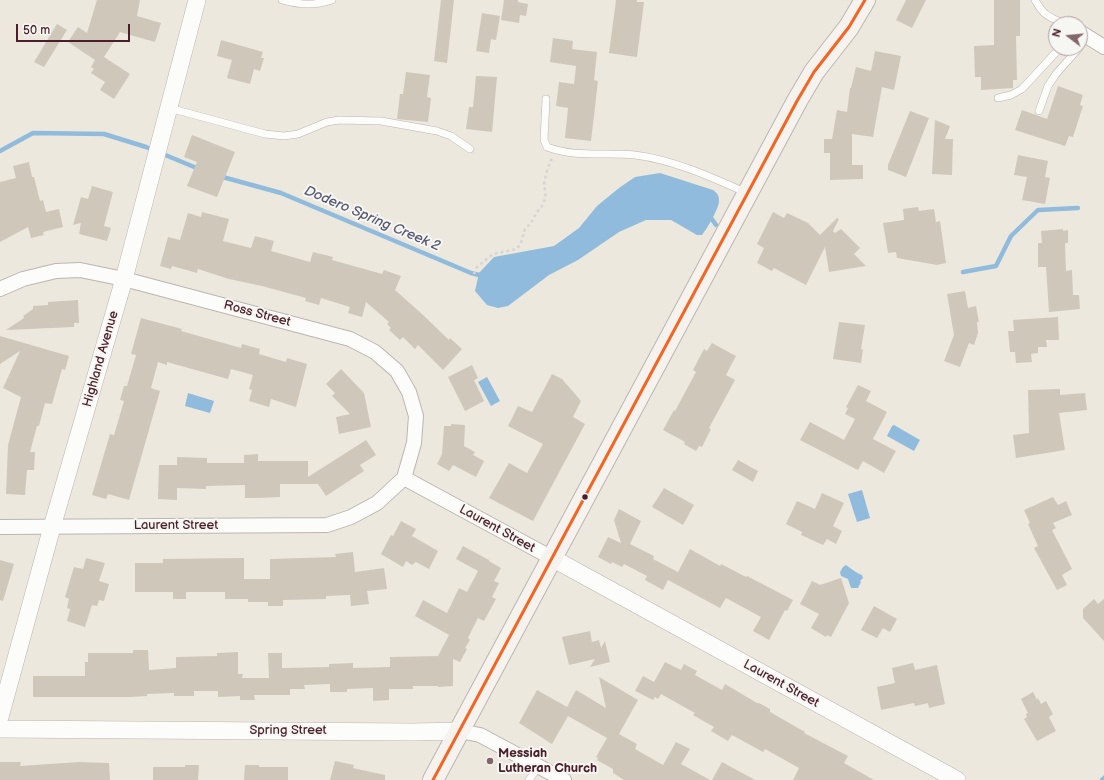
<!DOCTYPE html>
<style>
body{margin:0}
#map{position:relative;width:1104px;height:780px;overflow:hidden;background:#ece8de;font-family:"Balsamiq Sans",sans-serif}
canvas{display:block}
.north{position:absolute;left:1048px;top:16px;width:40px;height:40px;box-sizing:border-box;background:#f6f6f2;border:1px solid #b1a0a2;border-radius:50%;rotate:286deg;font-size:11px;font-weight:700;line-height:16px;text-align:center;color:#4a1f2b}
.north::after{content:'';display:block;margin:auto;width:14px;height:18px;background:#83656a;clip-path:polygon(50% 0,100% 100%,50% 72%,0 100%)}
.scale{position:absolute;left:16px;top:24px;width:114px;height:18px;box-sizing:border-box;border:2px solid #4a1f2b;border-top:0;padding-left:5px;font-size:12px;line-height:14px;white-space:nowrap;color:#4a1f2b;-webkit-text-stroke:3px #f6f6f2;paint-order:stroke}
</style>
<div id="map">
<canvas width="1104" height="780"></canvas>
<div class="north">N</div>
<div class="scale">50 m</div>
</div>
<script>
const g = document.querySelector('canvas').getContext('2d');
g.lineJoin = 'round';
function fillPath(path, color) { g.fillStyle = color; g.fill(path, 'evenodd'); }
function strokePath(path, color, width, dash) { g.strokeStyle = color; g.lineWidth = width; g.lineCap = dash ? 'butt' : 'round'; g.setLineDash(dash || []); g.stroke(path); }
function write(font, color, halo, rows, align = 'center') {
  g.font = font + ' "Balsamiq Sans",sans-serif'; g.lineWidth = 4; g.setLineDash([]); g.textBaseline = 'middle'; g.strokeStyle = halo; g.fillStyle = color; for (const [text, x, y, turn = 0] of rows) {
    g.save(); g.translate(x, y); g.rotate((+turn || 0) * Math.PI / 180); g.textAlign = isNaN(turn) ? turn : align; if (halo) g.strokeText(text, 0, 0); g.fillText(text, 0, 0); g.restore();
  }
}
fillPath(new Path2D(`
 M660 173 713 190C717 193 719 195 719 201 719 208 707 229 702 235H697L671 220H646L619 232 578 260 549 275 508 306 498 308 487 305 475 291 479 273 494 257 554 246 579 228 597 206 619 188 635 177Z
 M487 377 500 401 491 406 478 382Z
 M188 393 214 401 210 413 185 406Z
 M894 425 920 440 914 451 887 436 892 426Z
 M862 490 870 518 857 522 848 494Z
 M846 565C852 569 856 573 862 575L863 578 860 581 861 582 858 588H851L848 579 841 576 840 572 843 567Z`), '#90bbdc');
strokePath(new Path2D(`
 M0 151 33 133 104 134 146 147 199 169
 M219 176 281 193 471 273 483 276
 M709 215 716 225
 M963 272 996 266 1011 236 1038 210 1078 208
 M1102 780 1104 778`), '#90bbdc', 4.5);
fillPath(new Path2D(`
 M97 0H140L137 16 161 23 155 42 120 32 104 57 130 74 114 99 100 90 105 82 91 73 94 69 91 67 95 60 68 42 78 27 87 33Z
 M441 0H454L447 63 434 61Z
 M504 0H518V2L528 4 526 16 520 15 519 23 501 20Z
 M616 0H637V2H644L637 57 609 53Z
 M906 0H926L912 28 896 20Z
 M994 0H1020V36H1016L1017 80H1013V88L981 90V77H975L974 46 994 45Z
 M482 13 500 16 496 40 491 39 489 53 476 51Z
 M57 24 67 30 44 67 34 62Z
 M553 38 573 41 572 49 597 52 594 80 598 81 591 141 565 138 568 108 556 106 559 82 574 84 576 66 550 62Z
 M221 40 263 52 261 58H264L260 71 254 69 250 84 227 78 232 60 217 56Z
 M875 51 901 56 894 90 882 87 873 137 852 134V165H863V179L830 180V153H824V139H832L837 110 847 112 850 88H851L856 67 871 71Z
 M406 72 430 75 427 97 431 98 428 122 397 119 400 94H403Z
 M476 76 497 77 492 132 466 129 469 107H473Z
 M1058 86 1083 95 1080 105 1083 106 1073 137 1069 136 1065 146 1015 130 1022 110 1047 119Z
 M910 111 929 118 906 177 888 170V165Z
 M935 120 950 126 945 139H953L952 175 932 174Z
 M192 135 235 152 217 197 187 186 197 162 184 157Z
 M1018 155 1048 161 1045 177 1050 178 1045 204 1022 200 1027 177 1014 175Z
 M29 162 32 177H34L40 201 43 200 46 212 59 209 63 227 43 232 44 235 31 238 28 227 0 242V182L16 178 13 166Z
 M92 186 113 192 104 226 111 228 107 241 79 234 81 223 73 225 81 197 88 199Z
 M918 207 919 211 934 209 936 222 940 221 946 263 937 265 897 258 896 252 888 253 883 223 904 220 903 209Z
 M202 212 229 219 223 241 251 248 255 236 274 241 271 251 310 262 313 252 333 257 332 260 382 274 384 270 401 276 395 290 422 314 449 340 450 338 462 349 443 370 418 345 415 349 403 337 400 340 389 330 391 328 387 324 389 322 366 302 362 317 348 313 350 307 321 298 319 305 305 301 306 298 262 286 229 279 198 269 197 273 172 266 171 269 160 266 168 237 180 240 188 213 201 217Z
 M773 212 784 218 787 213 808 223 820 235 837 218 839 219 833 231 835 233 841 229 860 248 854 254 866 266 829 272 825 247 806 285 774 268 772 271 757 263 764 248 757 244Z
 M1063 229V231L1068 230V243H1065L1066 271 1072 270 1073 295H1079L1080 309 1049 312 1046 267H1038V243H1042L1041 231Z
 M965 291 968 308 976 306 979 322H977L978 333 974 345 969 343 960 367 944 361 954 335 947 294Z
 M78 300 79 323H74V327L6 330 24 318 23 316 33 309V306L48 305V302Z
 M1058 317 1059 340H1046L1047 347H1038V353L1031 354 1032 362 1016 363 1015 352H1010L1008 331H1014L1013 320Z
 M141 318 182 329 181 331 241 348 242 344 260 349 259 354 286 362 287 358 307 364 296 407 271 399 269 407 249 401 252 390 249 389 253 375 231 369 228 379 167 362V365L158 362 151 388 160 391 129 500 108 494 106 499 92 495 110 434 114 435 124 401 120 400 124 386H127L136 355 131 354Z
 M839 322 865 325 861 349 863 350 861 363 833 359Z
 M0 336 69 356 65 370 62 369 52 404 45 403 39 426H37L30 452H35L34 470H27L25 495 6 494 8 445 21 397 3 388 20 351 0 364Z
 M712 343 736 356 726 375 735 380 709 428 711 429 702 447 699 446 696 451 684 444 685 442 663 430 674 410 675 411 696 372 693 370 704 349 707 351Z
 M472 365 478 378 474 380 484 401 465 411 448 377Z
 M341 369 364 393 371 427 339 434 336 417 350 414 332 396 335 393 326 384Z
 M552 374 562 379 581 401 573 417 585 424 533 521 489 498 509 463 527 473 543 444 508 426 518 406 532 412Z
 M858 385 871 391 866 401 887 412 873 439 896 451 884 473 863 461 858 470 800 440 810 422 844 440 855 419 845 414 848 408 846 407Z
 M1060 389V395L1085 393 1087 410 1059 413 1065 450 1016 458 1013 435 1029 433 1028 390Z
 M451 424 465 425 464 446 475 452 473 455 484 461 476 477 453 465 449 471 437 464 442 454 444 426H451Z
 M366 440 376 455 360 465 364 471 326 496 318 484H280V497L258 498H245V485L206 486V489L177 488V500L158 499 159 465H177V457L207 458V463H244V455L258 454V461H308V477Z
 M738 460 758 471 753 482 732 470Z
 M664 488 694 505 683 525 652 507Z
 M822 493 844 503 833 526 842 531 836 544 827 539 823 545 801 535 802 532 786 524 797 501 815 509Z
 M1053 497 1058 505 1066 501 1072 515 1053 523 1056 528 1052 530 1072 569 1062 575 1067 585 1057 590 1034 548 1038 546 1028 524 1030 523 1024 510Z
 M619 509 641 521 630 544 654 556 653 559 678 572 690 549 720 566 721 564 746 577 747 576 793 600 787 611 785 610 769 640 753 631 761 617 726 598 720 608 668 580 663 590 645 580 647 576 624 564 622 567 612 562 611 564 598 557 608 537 621 543 614 520Z
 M401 521 416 529 412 536 438 551 429 569 416 562 412 565 406 561 403 567 381 554 391 535 393 536Z
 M463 546 489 560V561L501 568 494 581 499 583 492 597 496 599 484 621 478 618 468 638 470 640 465 648 467 649 460 662 453 659V686L438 687V686H413V689H389V700L373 701V688L347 689V692H330V684L304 685 305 689H290V695H254L255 700H240V696L218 697V691H194V696H174V693L147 694V696L131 697H33V676H85V662H88V653H133V650H148L149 670 176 668V657L217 656V653L238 652V674H243L242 678H269L268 653H282V668L329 667V664L353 663V668L390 667V657L438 656 449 635 415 616 423 600 447 613 459 588 467 592 478 571 456 559Z
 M353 552 355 572 384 568 387 589 367 591 369 604 351 606 350 595 326 596V599L283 600V606H268V602H248V599H225V592H186V599H173V592H135V563H163V559L244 558V579H270V559L336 557 335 554Z
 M86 558 105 563 99 581 109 584 104 601 99 600 97 606 92 605 85 627 67 621 70 609 67 608 69 599 65 597 74 567 83 569Z
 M0 560 14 564 3 601 0 600Z
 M841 578 849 603 831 637 827 635 826 637 811 628 819 614 800 604 812 581 820 585Z
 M1094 599 1098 604 1104 599V641L1083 618V609Z
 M874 606 897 619 890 632 883 628 877 638 861 630Z
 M590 631 592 642 599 640 601 648 605 641 610 662 590 667 595 659 569 665 562 637Z
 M665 662 681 670 684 664 697 671 695 675 722 690 725 684 757 703H759L770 709V712L805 732 804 733 848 756 844 763 874 780H793L799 768 765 749 763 752 732 735 728 741 711 731 714 727 693 715 695 713 661 694 658 699 655 697 653 700 635 691 643 676 654 682Z
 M913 663 915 670 937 665 945 704 929 708 928 703 915 706 914 703 881 710 877 687 895 683 892 668Z
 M599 677 638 700 619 734 637 744 635 749 663 765 676 742 690 749 681 764 710 780H624L613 773V769L597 760 598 758 596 757 607 738 568 716 552 744 519 723 537 690 567 707 576 690 606 708Z
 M1033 692 1037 700 1038 698 1041 704 1046 701 1053 714 1049 717 1056 731 1037 741 1024 719 1027 717 1026 714 1028 713 1021 699Z
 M335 761 354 765 353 768 385 775V780H330Z
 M0 762H21L20 766 79 762 109 763 110 780H0Z
 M722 762 755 780H712Z
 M185 765H199L198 780H153V767H185Z
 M245 765H259V767H288V780H244Z`), '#cfc7ba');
const service = new Path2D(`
 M282 0C299 5 315 6 332 0
 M1035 0C1044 16 1049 17 1065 24
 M998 98 1011 95 1022 89 1060 48
 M546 99 544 140 547 147C576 158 605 152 635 155 674 160 711 177 747 193
 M169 108 265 134 284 136 298 134 327 122 339 120 381 121 437 131 451 136 470 149
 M1039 111 1048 86 1056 74 1079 48
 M529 780 539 766`);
const minor = new Path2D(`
 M1080 32 1104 47
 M0 289 23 279 56 271 80 270 124 279 350 339 375 352 397 371 409 392 416 416 414 443 404 478
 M0 527 327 525 351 517 377 503 404 478 552 558
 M460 731 480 735 564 780`);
const tertiary = new Path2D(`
 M552 558 957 780
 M0 717 52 527 124 279 197 0
 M0 729 413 732 460 731`);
const secondary = new Path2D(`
 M433 780 797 101 814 72 849 27 865 0`);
strokePath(service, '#bcb5b0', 8);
strokePath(minor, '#bcb5b0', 16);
strokePath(tertiary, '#bcb5b0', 18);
strokePath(secondary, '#bcb5b0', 22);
strokePath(new Path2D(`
 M474 274 476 268 493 254 517 249 521 243 525 228C533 223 533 218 538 211 541 207 544 204 545 198 546 194 545 189 544 185 544 181 549 162 552 159`), '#d8d4d3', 2.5, [3, 3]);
strokePath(service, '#fcfcfa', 7);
strokePath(minor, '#fcfcfa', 14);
strokePath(tertiary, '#fcfcfa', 17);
strokePath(secondary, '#f6f3ef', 20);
strokePath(new Path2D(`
 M433 780 797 101 814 72 849 27 865 0`), '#f26522', 3);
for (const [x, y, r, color] of [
 [585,497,3.5,"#4a1f2b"],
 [490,761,4,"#83656a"]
]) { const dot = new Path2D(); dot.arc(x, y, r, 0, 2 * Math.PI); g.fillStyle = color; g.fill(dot); strokePath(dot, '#f6f6f2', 1.5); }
write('13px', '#4a1f2b', '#f6f6f2', [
 ["Ross Street",257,314,15],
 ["Highland Avenue",101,359,-74],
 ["Laurent Street",176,526],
 ["Laurent Street",497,529,29],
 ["Laurent Street",781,684,29],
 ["Spring Street",288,731]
]);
write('bold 13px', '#4a1f2b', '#f6f6f2', [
 ["Messiah",498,754],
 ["Lutheran Church",498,769]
], 'left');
write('italic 14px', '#565671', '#f6f6f2', [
 ["Dodero Spring Creek 2",372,219,23]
]);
</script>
